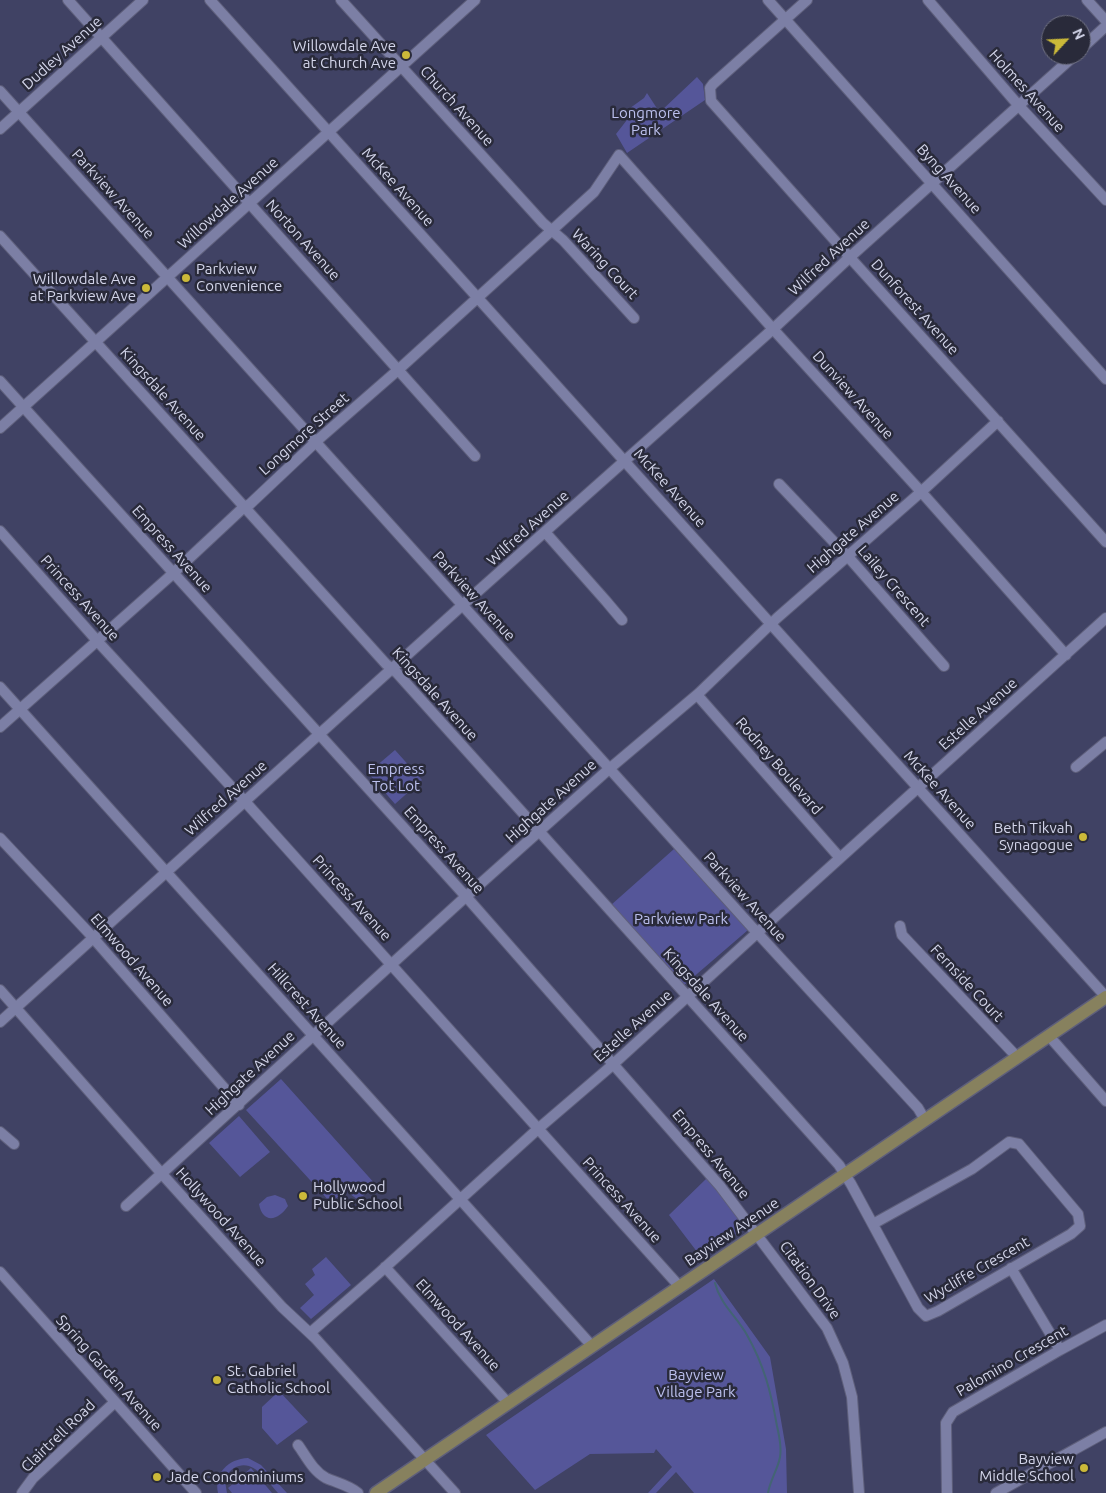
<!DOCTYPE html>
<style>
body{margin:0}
#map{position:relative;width:1106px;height:1493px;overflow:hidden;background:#404264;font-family:Ubuntu,sans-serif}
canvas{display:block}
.north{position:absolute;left:1041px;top:15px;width:50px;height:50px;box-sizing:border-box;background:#292a3a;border:1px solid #6d6e80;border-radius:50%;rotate:65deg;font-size:14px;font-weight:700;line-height:20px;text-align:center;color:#d3d5ea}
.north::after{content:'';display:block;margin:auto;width:18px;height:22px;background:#cbb939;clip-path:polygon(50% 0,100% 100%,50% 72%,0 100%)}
</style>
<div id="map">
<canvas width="1106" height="1493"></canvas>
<div class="north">N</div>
</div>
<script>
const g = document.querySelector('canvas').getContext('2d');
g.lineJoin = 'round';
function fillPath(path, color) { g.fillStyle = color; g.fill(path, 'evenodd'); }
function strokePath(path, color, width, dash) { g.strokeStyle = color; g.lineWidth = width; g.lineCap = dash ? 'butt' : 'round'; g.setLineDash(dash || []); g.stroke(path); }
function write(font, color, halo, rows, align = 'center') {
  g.font = font + ' Ubuntu,sans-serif'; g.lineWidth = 5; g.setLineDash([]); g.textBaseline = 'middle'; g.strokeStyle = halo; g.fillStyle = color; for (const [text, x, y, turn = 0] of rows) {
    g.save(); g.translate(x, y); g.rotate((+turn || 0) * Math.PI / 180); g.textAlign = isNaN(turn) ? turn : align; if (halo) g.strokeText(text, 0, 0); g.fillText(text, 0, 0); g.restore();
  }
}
fillPath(new Path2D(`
 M697 77 703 84 705 100 627 153 616 134 630 116 626 111 644 98 647 93 658 110 661 111Z
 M395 750 422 780 395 804 368 773Z
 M674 849 748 930 683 986 611 905Z
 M281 1079 376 1185 358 1200 345 1190 331 1203 246 1110Z
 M239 1116 270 1152 240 1177 209 1143Z
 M707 1178 738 1217 742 1230 701 1257 669 1215Z
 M275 1195 285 1199 288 1206C279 1220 263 1225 259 1204L267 1197Z
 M326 1257 351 1285 311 1319 300 1308 314 1295 305 1284 315 1275 312 1269Z
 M714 1279 770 1357 786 1449 787 1493H694L676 1472 656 1493H648L672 1467 656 1449 654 1453 590 1454 535 1490 486 1435Z
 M279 1391 308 1422 277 1445 262 1428V1407Z
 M248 1458 261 1465 287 1493H278C267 1481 253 1457 234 1468 229 1471 227 1475 225 1481L227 1493H218C214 1473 228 1459 248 1458Z
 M251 1468 272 1493H232L228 1488Z`), '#555699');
strokePath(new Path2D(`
 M715 1283C720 1304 737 1317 747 1335 764 1365 771 1392 777 1426 779 1436 782 1446 780 1457 778 1469 770 1480 768 1493`), '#436474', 2);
const minor = new Path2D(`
 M68 0 475 456
 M210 0 1106 997
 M341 0 543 223 563 240 634 318
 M768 0 1106 379
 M807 0 713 84 710 88 711 101 854 262 1106 542
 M928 0 1019 106 1106 200
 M1087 0 1106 21
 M1081 49 1106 26
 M0 91 751 926 918 1108 925 1120
 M0 129 143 0
 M0 236 386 664 397 673 839 1165 851 1184 918 1308 926 1316 938 1311 1071 1234 1080 1226 1078 1214 1019 1144 1009 1142 972 1169 873 1224
 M0 381 470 901 720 1186 827 1328 843 1363 852 1397 859 1493
 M0 428 475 0
 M779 484 851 560 944 666
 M0 531 100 644 249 806 680 1287
 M545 532 606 601 622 620
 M0 687 592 1346
 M699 693V697L840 858
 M0 727 168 578 244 507 250 504 320 438 398 370 594 192 619 155 773 329 924 495 1066 655
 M1076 767 1106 742
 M0 838 88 932 239 1105
 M900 926 902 935 1017 1057
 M0 990 162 1174 282 1307 315 1338 455 1493
 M0 1022 467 601 773 329 850 257 1075 55
 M1049 1036 1106 1101
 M0 1132 14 1144
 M126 1206 461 901 609 769 699 693 777 618 921 492 998 421
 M385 1267 508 1403
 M1011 1268 1060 1350
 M0 1272 196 1493
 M310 1333 380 1272 539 1128 609 1068 757 933 1106 618
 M298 1445C306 1456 313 1471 326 1478 337 1483 349 1485 358 1493
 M22 1493 33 1478 115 1402
 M947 1493 946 1423 953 1412 1060 1350 1106 1325
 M996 1493 1106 1432`);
const major = new Path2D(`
 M376 1493 1106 997`);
strokePath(minor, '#5e5f7b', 12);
strokePath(major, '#5e5f7b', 15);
strokePath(minor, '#7c7fa5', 10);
strokePath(major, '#87815e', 12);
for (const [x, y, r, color] of [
 [406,55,5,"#cbb939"],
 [186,278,5,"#cbb939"],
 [146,288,5,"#cbb939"],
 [1083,837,5,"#cbb939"],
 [303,1196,5,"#cbb939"],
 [217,1380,5,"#cbb939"],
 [1084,1468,5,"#cbb939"],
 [157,1477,5,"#cbb939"]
]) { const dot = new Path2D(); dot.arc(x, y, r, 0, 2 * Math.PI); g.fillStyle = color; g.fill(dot); strokePath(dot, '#292a3a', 2); }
write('15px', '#d3d5ea', '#292a3a', [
 ["Willowdale Ave",396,46],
 ["at Church Ave",396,63],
 ["Parkview",196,269,"left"],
 ["Convenience",196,286,"left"],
 ["Willowdale Ave",136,279],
 ["at Parkview Ave",136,296],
 ["Beth Tikvah",1073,828],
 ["Synagogue",1073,845],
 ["Hollywood",313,1187,"left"],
 ["Public School",313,1204,"left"],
 ["St. Gabriel",227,1371,"left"],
 ["Catholic School",227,1388,"left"],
 ["Bayview",1074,1459],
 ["Middle School",1074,1476],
 ["Jade Condominiums",167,1477,"left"]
], 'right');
write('15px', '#d3d5ea', '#292a3a', [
 ["Dudley Avenue",62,53,-42],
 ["Holmes Avenue",1027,91,48],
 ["Church Avenue",457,106,48],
 ["Byng Avenue",949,179,48],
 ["McKee Avenue",398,187,48],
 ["Parkview Avenue",113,194,48],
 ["Willowdale Avenue",228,203,-42],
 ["Norton Avenue",303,240,48],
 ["Wilfred Avenue",829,257,-43],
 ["Waring Court",605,264,47],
 ["Dunforest Avenue",915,307,48],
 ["Kingsdale Avenue",163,394,48],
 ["Dunview Avenue",853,395,48],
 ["Longmore Street",304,434,-42],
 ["McKee Avenue",670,488,48],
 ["Wilfred Avenue",528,528,-42],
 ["Highgate Avenue",853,532,-41],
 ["Empress Avenue",172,549,48],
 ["Lailey Crescent",894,586,49],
 ["Parkview Avenue",474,596,48],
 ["Princess Avenue",80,598,48],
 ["Kingsdale Avenue",435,694,48],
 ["Estelle Avenue",978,714,-42],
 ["Rodney Boulevard",779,766,49],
 ["McKee Avenue",940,790,48],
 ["Wilfred Avenue",226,798,-42],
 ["Highgate Avenue",551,801,-42],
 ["Empress Avenue",444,850,48],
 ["Parkview Avenue",745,897,48],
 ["Princess Avenue",352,898,48],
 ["Elmwood Avenue",132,960,49],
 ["Fernside Court",967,983,47],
 ["Kingsdale Avenue",706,995,48],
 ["Hillcrest Avenue",307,1006,48],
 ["Estelle Avenue",633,1026,-42],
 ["Highgate Avenue",250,1073,-43],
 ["Empress Avenue",711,1154,50],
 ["Princess Avenue",622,1200,48],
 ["Hollywood Avenue",221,1217,48],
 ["Bayview Avenue",732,1232,-34],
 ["Wycliffe Crescent",977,1270,-30],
 ["Citation Drive",810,1280,54],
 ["Elmwood Avenue",458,1325,48],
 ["Palomino Crescent",1012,1361,-30],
 ["Spring Garden Avenue",109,1373,48],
 ["Clairtrell Road",58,1436,-44]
]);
write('15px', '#bcc0ee', '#292a3a', [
 ["Longmore",646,113],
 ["Park",646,130],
 ["Empress",396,769],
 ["Tot Lot",396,786],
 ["Parkview Park",681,919],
 ["Bayview",696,1375],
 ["Village Park",696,1392]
]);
</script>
